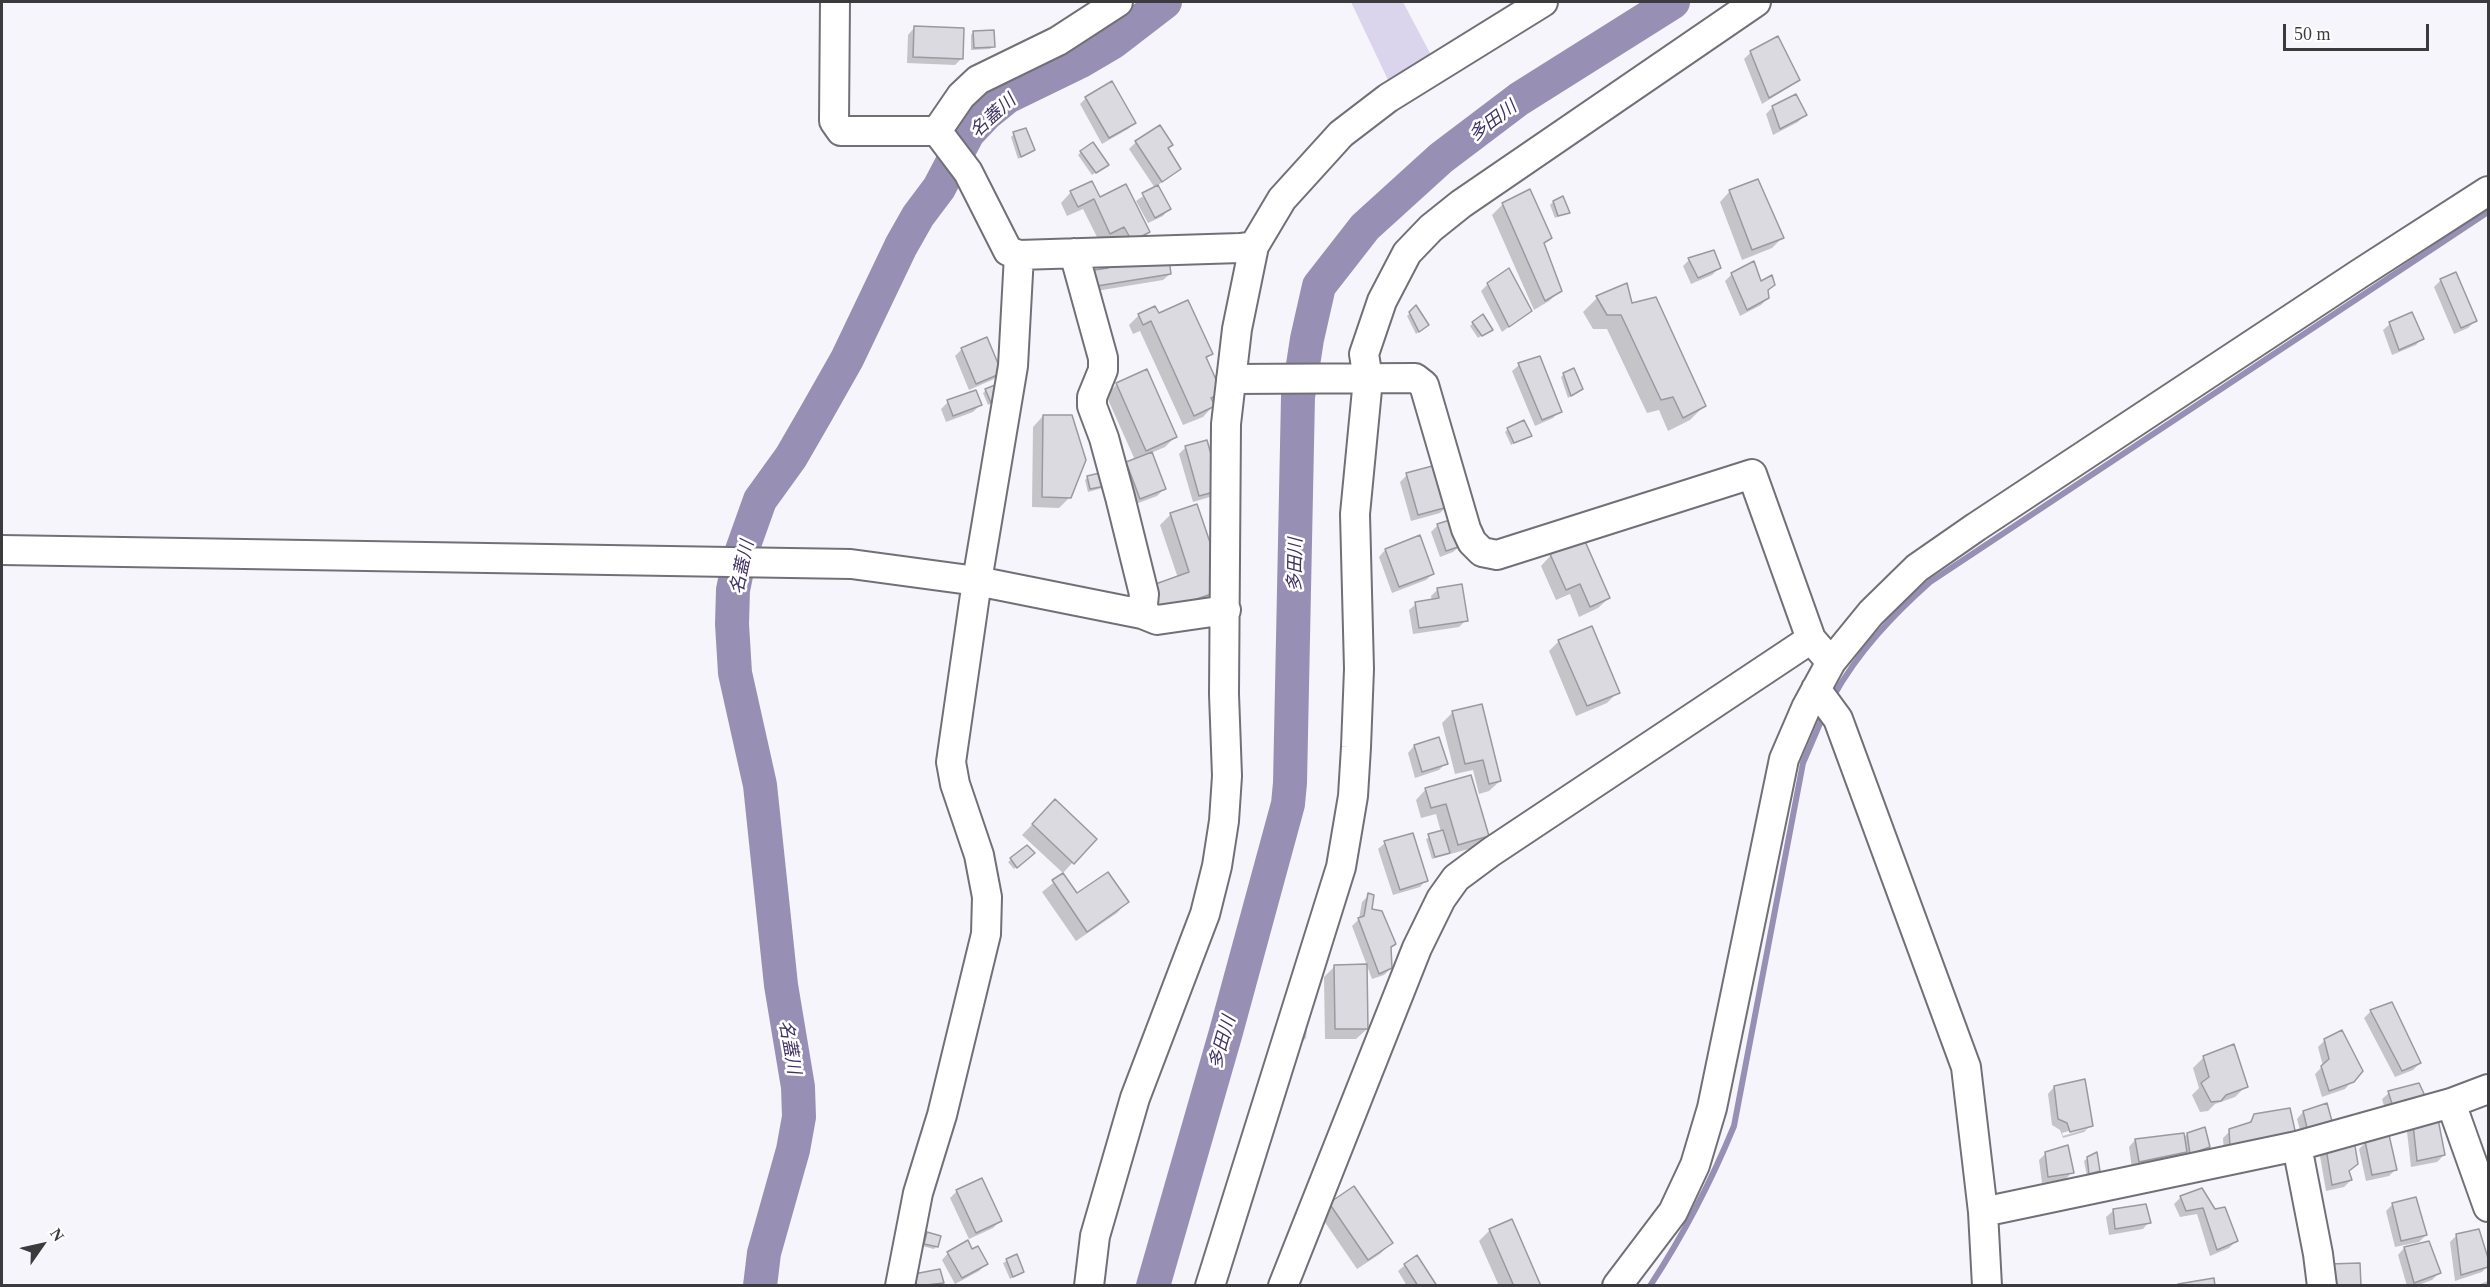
<!DOCTYPE html>
<meta charset="utf-8">
<style>
body{margin:0}
#map{position:relative;width:2490px;height:1287px;overflow:hidden;background:#f6f5fc;font-family:Georgia,serif}
canvas{display:block}
.frame{position:absolute;inset:0;border:3px solid #3b3a3d;pointer-events:none}
.north{position:absolute;left:12px;top:1215px;width:60px;height:60px;-webkit-text-stroke:4px #fff;paint-order:stroke;rotate:56deg;font-size:16px;font-weight:700;line-height:24px;text-align:center;color:#3b3a3d}
.north::after{content:'';display:block;margin:auto;width:21px;height:27px;background:#3b3a3d;clip-path:polygon(50% 0,100% 100%,50% 72%,0 100%)}
.scale{position:absolute;left:2283px;top:24px;width:146px;height:27px;box-sizing:border-box;border:3px solid #3b3a3d;border-top:0;padding-left:8px;font-size:18px;line-height:21px;white-space:nowrap;color:#3b3a3d;-webkit-text-stroke:4px #fff;paint-order:stroke}
</style>
<div id="map">
<canvas width="2490" height="1287"></canvas>
<div class="frame"></div>
<div class="north">N</div>
<div class="scale">50 m</div>
</div>
<script>
const g = document.querySelector('canvas').getContext('2d');
g.lineJoin = 'round';
function fillPath(path, color) { g.fillStyle = color; g.fill(path, 'evenodd'); }
function strokePath(path, color, width, dash) { g.strokeStyle = color; g.lineWidth = width; g.lineCap = dash ? 'butt' : 'round'; g.setLineDash(dash || []); g.stroke(path); }
function write(font, color, halo, rows, align = 'center') {
  g.font = font + ' Georgia,"Noto Sans JP",serif'; g.lineWidth = 5; g.setLineDash([]); g.textBaseline = 'middle'; g.strokeStyle = halo; g.fillStyle = color; for (const [text, x, y, turn = 0] of rows) {
    g.save(); g.translate(x, y); g.rotate((+turn || 0) * Math.PI / 180); g.textAlign = isNaN(turn) ? turn : align; if (halo) g.strokeText(text, 0, 0); g.fillText(text, 0, 0); g.restore();
  }
}
fillPath(new Path2D(`
 M1351 2H1403L1431 55 1388 80Z`), '#dad5ed');
fillPath(new Path2D(`
 M914 28 962 58 955 65 907 63 908 35Z
 M974 32 993 46 990 49 971 50V35Z
 M1751 52 1798 80 1791 86 1762 104 1744 59Z
 M1086 98 1134 123 1128 129 1102 144 1080 104Z
 M1773 107 1805 115 1798 122 1773 135 1766 114Z
 M1014 134 1033 150 1018 159 1011 137Z
 M1136 142 1167 149 1179 169 1157 186 1169 209 1163 216 1148 223 1136 201 1155 188 1129 149Z
 M1081 152 1104 167 1092 175 1078 155Z
 M1730 191 1782 238 1772 248 1742 260 1720 202Z
 M1071 192 1099 199 1148 232 1137 243 1121 251 1114 236 1100 243 1083 209 1067 216 1061 203Z
 M1553 202 1568 212 1555 218 1550 205Z
 M1503 204 1550 237 1543 244 1560 291 1549 301 1534 310 1492 215Z
 M1689 260 1719 268 1712 275 1691 284 1683 266Z
 M1108 262 1170 274 1163 280 1090 292 1088 278 1095 271 1101 270Z
 M1732 274 1774 285 1767 292 1768 298 1761 305 1740 316 1725 281Z
 M2441 280 2475 321 2468 328 2454 334 2434 287Z
 M1488 284 1531 310 1502 332 1481 291Z
 M1597 298 1631 304 1704 406 1690 420 1668 431 1659 410 1647 413 1607 329H1593L1583 312Z
 M1416 308 1424 328 1416 334 1407 316Z
 M1139 315H1158L1211 354 1205 360 1220 393 1211 402 1213 406 1203 417 1183 425 1140 331 1133 334 1129 325Z
 M1473 323 1491 330 1478 338 1470 326Z
 M2390 324 2422 338 2416 345 2392 355 2383 330Z
 M986 339 1000 372 994 379 969 390 955 356 961 350Z
 M1519 365 1560 411 1553 418 1535 426 1512 371Z
 M1146 371 1175 437 1165 447 1151 453 1164 489 1157 496 1133 505 1120 470 1127 463 1135 460 1106 395 1116 385Z
 M1564 374 1581 389 1568 398 1561 377Z
 M986 390 1001 399 988 405 983 393Z
 M975 391 980 405 973 412 946 422 941 409 948 402Z
 M1043 416 1070 497 1059 508 1032 507 1033 427Z
 M1508 429 1530 435 1511 445 1505 432Z
 M1206 442 1213 496 1193 502 1179 454 1186 447Z
 M1407 475 1447 506 1440 513 1411 521 1400 482Z
 M1088 477 1106 487 1088 492 1085 480Z
 M1196 506 1219 590 1208 601 1149 621 1178 578 1160 525 1170 515Z
 M1438 525 1460 546 1453 552 1440 557 1431 532Z
 M1385 550 1433 574 1426 580 1392 593 1379 557Z
 M1551 555 1609 598 1598 608 1579 617 1570 594 1556 600 1541 566Z
 M1438 589 1466 620 1459 627 1413 634 1409 610 1416 604 1432 601 1431 596Z
 M1559 641 1618 692 1607 703 1576 716 1549 651Z
 M1453 712 1500 781 1489 791 1479 794 1473 770 1455 774 1442 723Z
 M1414 746 1446 763 1439 770 1415 778 1408 753Z
 M1470 777 1487 836 1476 847 1432 859 1426 839 1441 832 1436 814 1421 818 1416 800 1426 789Z
 M1055 801 1073 862 1063 873 1022 835Z
 M1385 843 1426 880 1420 887 1393 895 1378 849Z
 M1027 847 1030 856 1014 869 1008 862Z
 M1063 875 1077 895 1127 902 1117 913 1076 941 1042 892Z
 M1369 895 1370 910 1394 944 1389 949 1391 968 1384 975 1372 979 1352 926 1359 919 1362 902Z
 M1335 966 1367 1029 1356 1039H1325L1324 977Z
 M2371 1011 2420 1063 2413 1070 2395 1077 2364 1018Z
 M1297 1027 1307 1028 1306 1038 1303 1041 1293 1040Z
 M2325 1040 2352 1081 2345 1089 2322 1097 2315 1074 2323 1066 2318 1047Z
 M2204 1057 2246 1086 2235 1097 2215 1104 2208 1111 2200 1112 2192 1095 2199 1088 2193 1068Z
 M2054 1087 2091 1125 2084 1132 2063 1138 2060 1130 2052 1125 2048 1094ZM2086 1126V1129L2063 1136 2062 1133Z
 M2389 1093 2417 1104 2386 1113 2382 1099Z
 M2326 1105 2302 1137 2297 1119 2303 1112Z
 M2288 1110 2224 1153 2223 1138 2230 1131 2247 1125 2255 1115Z
 M2414 1126 2444 1155 2437 1162 2411 1167 2407 1132Z
 M2187 1134 2208 1147 2187 1155V1150L2179 1158 2132 1168 2129 1147 2135 1140 2183 1138Z
 M2366 1142 2396 1169 2389 1176 2366 1181 2359 1149Z
 M2327 1149 2348 1172 2351 1180 2344 1187 2326 1191 2320 1156Z
 M2046 1153 2072 1172 2066 1179 2042 1183 2039 1160Z
 M2088 1158 2099 1170 2087 1176 2084 1161Z
 M2201 1189 2236 1241 2229 1248 2210 1256 2197 1214 2180 1217 2174 1204 2181 1197Z
 M957 1191 1000 1221 993 1228 969 1239 950 1198Z
 M1330 1204 1391 1243 1380 1254 1357 1269 1320 1215Z
 M2393 1204 2426 1235 2419 1242 2395 1247 2386 1211Z
 M2113 1211 2149 1222 2143 1229 2109 1235 2106 1217Z
 M1490 1230 1539 1286H1499L1479 1241Z
 M2478 1230 2488 1266 2482 1272 2455 1281 2450 1242 2457 1235Z
 M928 1234 937 1246 934 1249 922 1246Z
 M2404 1248 2439 1273 2432 1280 2416 1286H2407L2398 1255Z
 M972 1251 986 1264 979 1271 955 1284 942 1260 948 1253Z
 M1016 1256 1023 1272 1010 1279 1003 1263Z
 M1405 1265 1435 1286H1407L1398 1271Z
 M912 1278 942 1283 939 1286H914Z
 M2488 1281V1286H2475Z`), '#0003');
strokePath(new Path2D(`
 M1833 697C1858 652 1892 616 1930 582L2488 212
 M1650 1286C1684 1234 1711 1182 1734 1126L1803 763 1824 714`), '#9890b4', 6);
strokePath(new Path2D(`
 M760 1286 764 1253 793 1150 799 1117 798 1087 781 985 760 785 735 673 732 624 733 590 740 556 760 500 791 457 817 412 847 359 901 246 918 216 939 188 968 133 986 114 1007 97 1079 62 1113 42 1165 2
 M1153 1286 1226 1032 1288 804 1290 783 1298 397 1307 339 1319 286 1365 227 1441 158 1519 99 1673 2`), '#9890b4', 34);
const building = new Path2D(`
 M914 26 964 28 963 59 913 57Z
 M994 30 995 47 974 48 973 31Z
 M1778 36 1800 80 1769 98 1750 51Z
 M1112 81 1136 123 1109 138 1085 97Z
 M1796 94 1807 115 1780 129 1772 106Z
 M1160 125 1173 145 1168 148 1181 169 1162 182 1135 141Z
 M1026 128 1035 150 1021 157 1013 132Z
 M1093 142 1109 165 1096 173 1080 151Z
 M1758 179 1784 238 1752 250 1729 190Z
 M1092 181 1100 197 1126 184 1150 232 1132 241 1124 227 1110 234 1094 199 1078 207 1070 191Z
 M1158 185 1171 209 1155 218 1142 193Z
 M1530 189 1552 238 1544 243 1562 291 1545 301 1502 203Z
 M1563 196 1570 213 1558 216 1553 201Z
 M1714 250 1721 268 1698 278 1688 258Z
 M1168 251 1171 274 1097 286 1094 270 1108 268 1107 261Z
 M1754 261 1761 281 1772 275 1775 285 1768 290 1769 298 1747 310 1731 273Z
 M1509 268 1532 311 1509 327 1487 283Z
 M2456 272 2477 321 2461 328 2440 279Z
 M1627 283 1632 303 1656 297 1706 406 1683 418 1673 397 1661 400 1621 315H1607L1596 296Z
 M1188 300 1213 354 1206 357 1222 393 1211 398 1215 406 1194 416 1151 321 1143 325 1138 314 1155 306 1159 313Z
 M1416 305 1429 325 1419 332 1409 312Z
 M2412 312 2424 339 2399 350 2389 322Z
 M1483 314 1493 330 1482 336 1472 322Z
 M987 337 1002 373 976 384 961 348Z
 M1540 356 1562 412 1542 420 1518 363Z
 M1574 368 1583 389 1571 396 1563 373Z
 M1147 369 1177 437 1146 451 1116 383Z
 M1000 383 1006 396 991 403 985 389Z
 M976 390 982 405 953 416 947 400Z
 M1043 415H1072L1086 460 1071 498 1042 497Z
 M1524 420 1532 436 1514 443 1507 428Z
 M1207 440 1221 490 1199 496 1185 446Z
 M1152 452 1166 489 1140 499 1126 462Z
 M1436 465 1448 507 1418 515 1406 473Z
 M1108 471 1111 485 1090 489 1087 476Z
 M1197 504 1217 563 1220 591 1159 612 1150 586 1189 572 1170 513Z
 M1453 519 1461 546 1446 551 1437 524Z
 M1420 535 1434 574 1399 587 1385 549Z
 M1584 539 1610 598 1590 607 1580 584 1566 590 1550 554Z
 M1462 584 1468 621 1419 628 1415 602 1439 598 1437 588Z
 M1592 626 1620 693 1587 706 1558 640Z
 M1482 704 1501 781 1489 784 1483 760 1465 764 1452 711Z
 M1439 737 1448 764 1422 772 1414 745Z
 M1471 775 1489 836 1458 845 1446 804 1431 808 1425 788Z
 M1055 799 1097 839 1074 864 1032 824Z
 M1443 830 1450 853 1435 857 1428 834Z
 M1413 833 1428 881 1400 890 1384 841Z
 M1027 845 1035 853 1017 868 1010 858Z
 M1108 872 1129 902 1087 932 1052 880 1063 873 1077 893Z
 M1368 893 1374 895 1372 909 1382 911 1396 944 1391 947 1392 968 1379 974 1358 918 1364 916Z
 M1367 964 1368 1029H1335L1334 965Z
 M2392 1002 2421 1063 2402 1071 2370 1010Z
 M2342 1030 2363 1071 2354 1082 2329 1091 2321 1066 2329 1059 2324 1039Z
 M2234 1044 2248 1087 2226 1095 2221 1101 2211 1102 2201 1083 2209 1077 2203 1056Z
 M2085 1079 2093 1126 2070 1132 2067 1123 2058 1119 2054 1086Z
 M2419 1083 2426 1098 2393 1107 2388 1091Z
 M2327 1103 2333 1125 2308 1132 2303 1111Z
 M2290 1108 2296 1135 2230 1147 2229 1129 2251 1122 2254 1114Z
 M2438 1119 2445 1155 2417 1161 2413 1124Z
 M2205 1127 2210 1147 2190 1154 2187 1133Z
 M2184 1133 2187 1152 2139 1162 2135 1139Z
 M2389 1135 2397 1170 2372 1175 2365 1141Z
 M2354 1140 2358 1164 2349 1171 2352 1180 2332 1185 2326 1148Z
 M2068 1145 2074 1173 2048 1177 2045 1152Z
 M2097 1152 2100 1171 2089 1174 2087 1157Z
 M982 1178 1002 1221 976 1233 956 1190Z
 M1354 1186 1393 1243 1368 1260 1329 1203Z
 M2202 1188 2215 1209 2225 1207 2238 1241 2217 1250 2203 1208 2186 1211 2180 1196Z
 M2416 1197 2427 1235 2401 1241 2392 1203Z
 M2146 1204 2151 1223 2115 1229 2113 1209Z
 M1512 1219 1541 1286H1511L1513 1284 1489 1229Z
 M2479 1229 2488 1258V1267L2461 1275 2456 1234Z
 M927 1232 941 1236 938 1247 924 1244Z
 M968 1240 972 1249 978 1246 988 1264 962 1278 947 1252Z
 M2429 1241 2441 1273 2414 1283 2404 1247Z
 M1017 1254 1024 1272 1013 1277 1006 1259Z
 M1417 1255 1437 1286H1418L1404 1264Z
 M2360 1263 2361 1286H2331L2329 1264Z
 M940 1269 944 1283 917 1286 914 1274Z
 M2214 1278 2215 1286H2178V1284Z`);
fillPath(building, '#dbdae1');
strokePath(building, '#9a999f', 1.5);
const minor = new Path2D(`
 M835 2 834 121 841 131H937L968 172 1008 251 1019 255 1240 248 1254 246
 M937 131 961 96 978 80 1058 41 1118 2
 M1074 253 1103 358V370L1092 397V406L1104 438 1120 497 1144 594 1142 614
 M1231 379 1415 378 1424 385 1466 529 1472 542 1482 552 1497 555 1752 474 1811 639
 M2 550 851 564 977 581 1142 614 1157 620 1226 610
 M1816 689 1838 719 1966 1067 1983 1212 1987 1286
 M2451 1103 2488 1207
 M2297 1146 2318 1254 2322 1286
 M1983 1212 2297 1146 2451 1103 2488 1089
 M900 1286 918 1193 942 1115 986 934 987 897 979 855 955 784 951 762 977 581 1013 366 1019 255
 M1089 1286 1095 1236 1135 1098 1205 914 1217 866 1224 821 1227 776 1224 694 1226 424 1237 329 1254 246 1282 199 1341 134 1388 98 1543 2
 M1210 1286 1341 867 1353 796 1356 747 1359 669 1355 514 1368 379 1364 354 1382 301 1407 253 1431 228 1461 204 1756 2
 M1283 1286 1417 948 1441 899 1456 878 1491 852 1811 639 1831 662
 M1617 1286 1673 1212 1695 1165 1712 1108 1784 759 1806 708 1831 662 1871 613 1917 568 1976 527 2359 274 2488 191`);
strokePath(minor, '#717076', 32);
strokePath(minor, '#fff', 28);
write('italic 18px', '#403263', '#fff', [
 ["名蓋川",992,115,-42],
 ["多田川",1492,120,-37],
 ["多田川",1294,565,-89],
 ["名蓋川",741,567,-78],
 ["多田川",1221,1042,-74],
 ["名蓋川",791,1047,80]
]);
</script>
